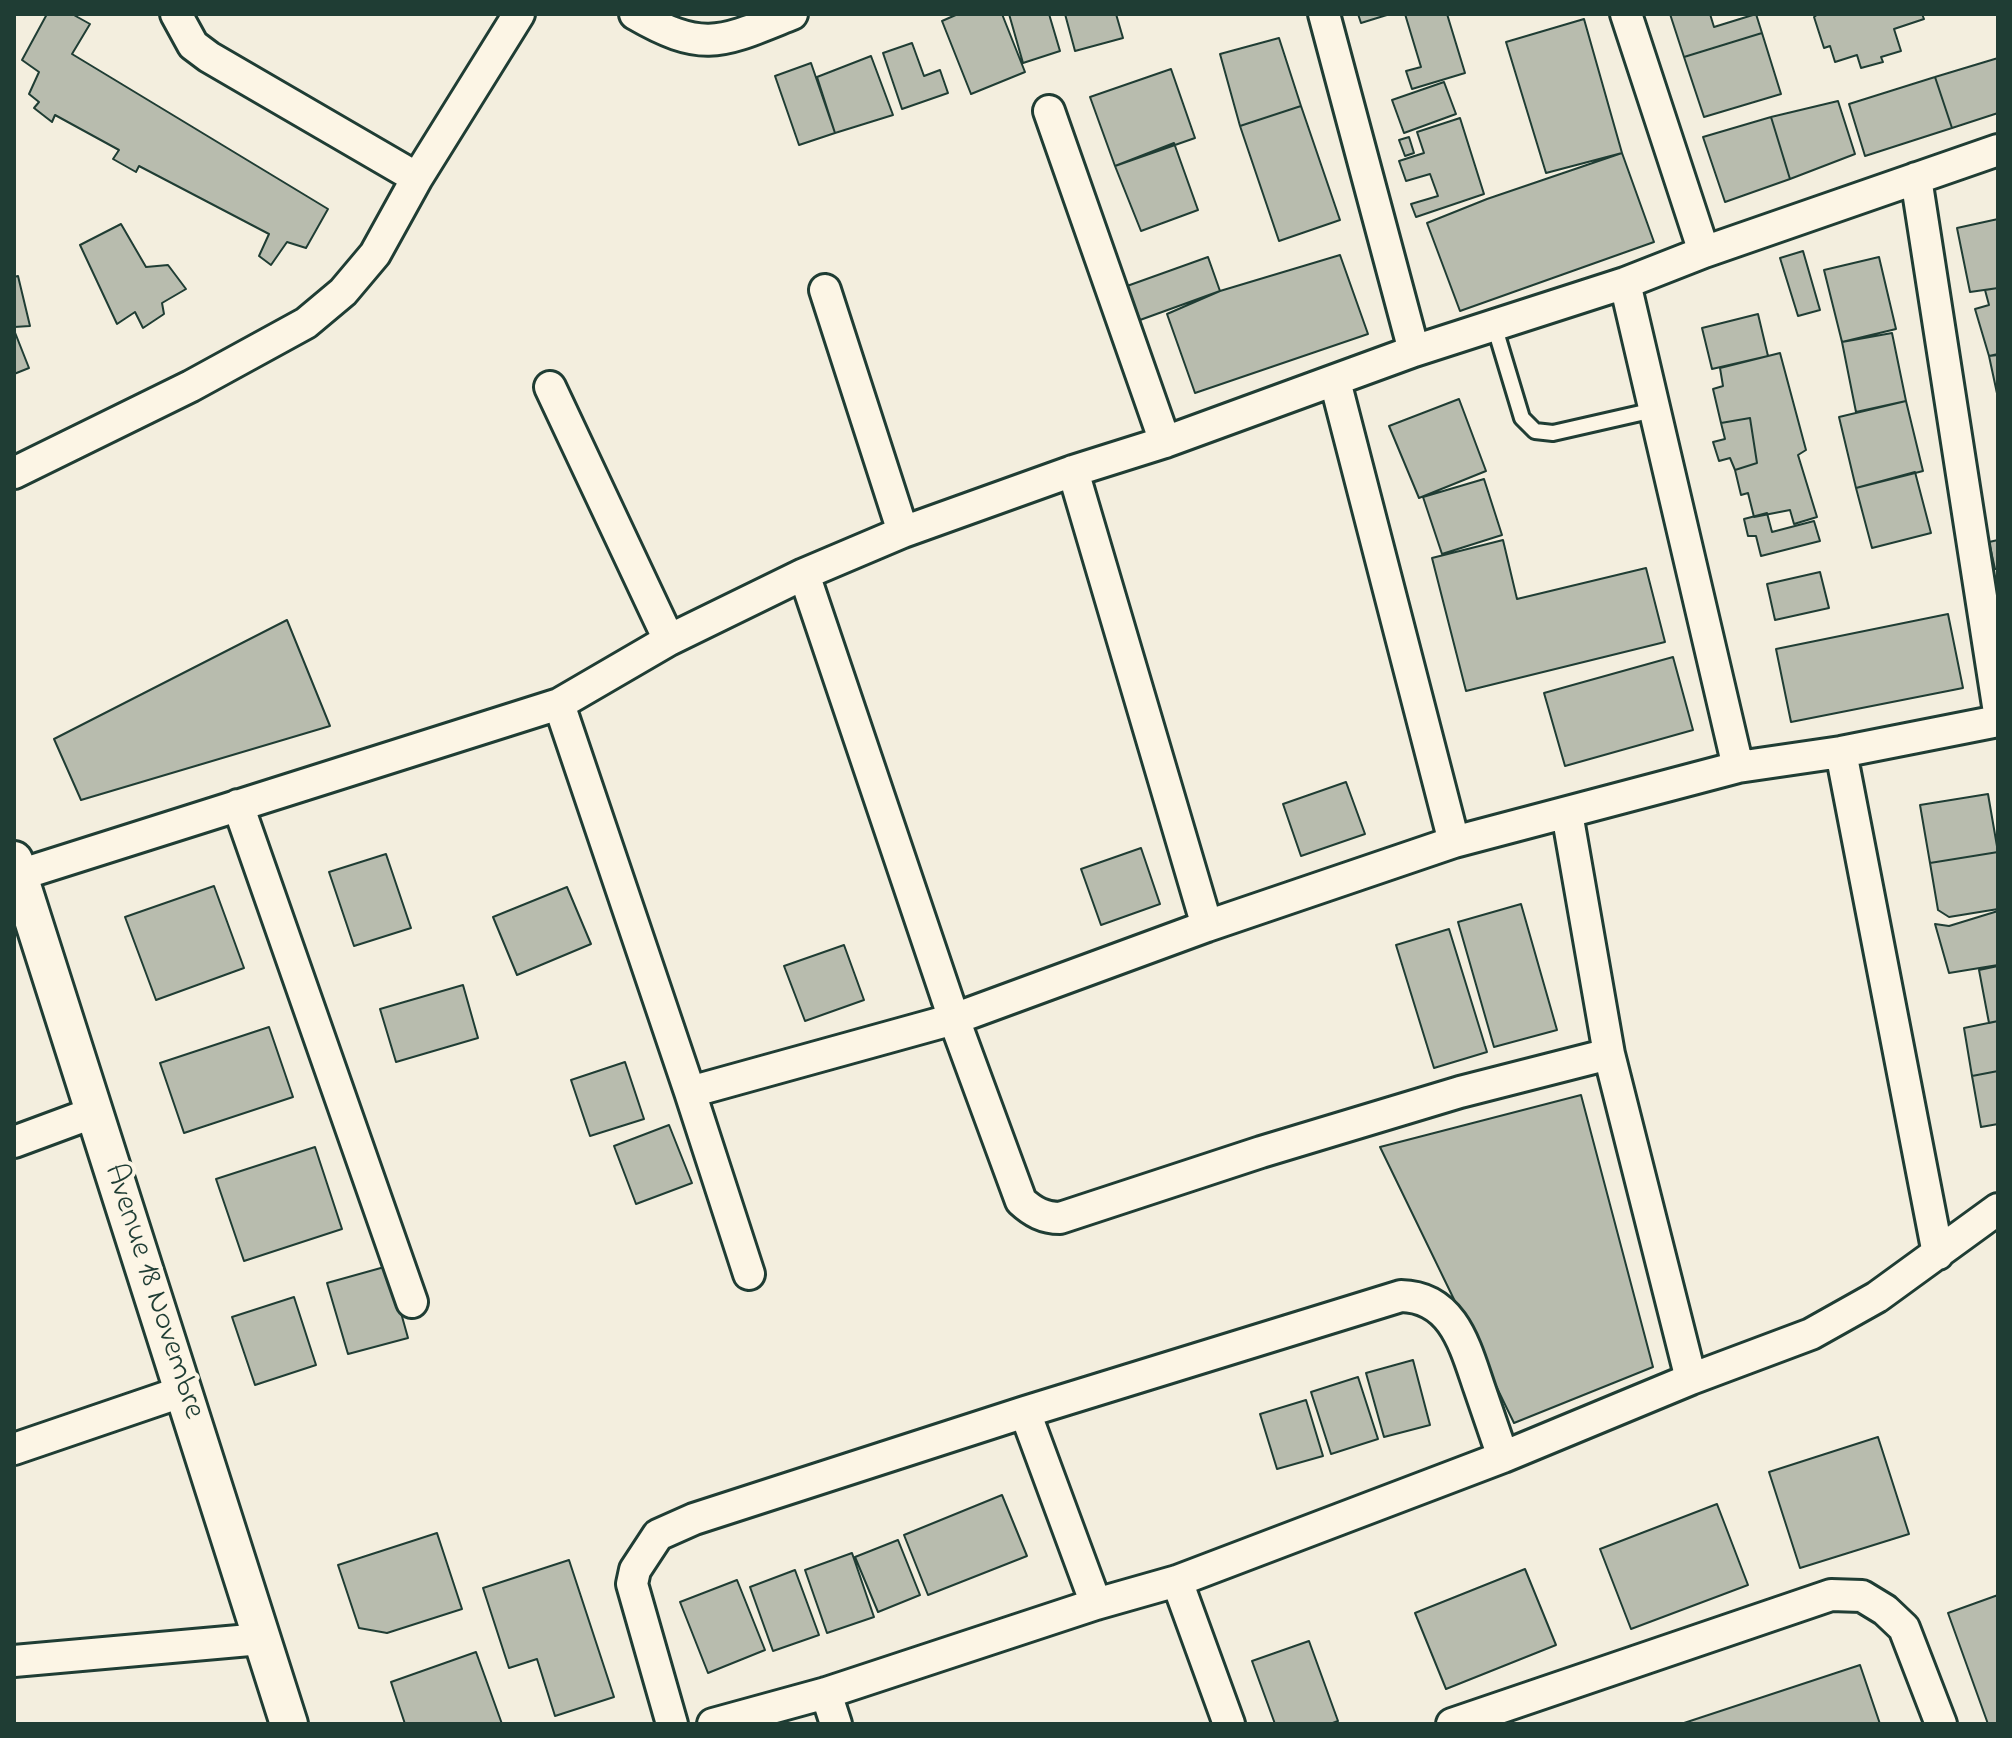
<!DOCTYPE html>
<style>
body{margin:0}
#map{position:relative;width:2012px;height:1738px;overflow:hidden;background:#f3eede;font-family:"Indie Flower",sans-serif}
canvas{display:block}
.frame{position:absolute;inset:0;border:16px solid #1f3d34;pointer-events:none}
</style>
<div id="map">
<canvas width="2012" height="1738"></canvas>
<div class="frame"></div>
</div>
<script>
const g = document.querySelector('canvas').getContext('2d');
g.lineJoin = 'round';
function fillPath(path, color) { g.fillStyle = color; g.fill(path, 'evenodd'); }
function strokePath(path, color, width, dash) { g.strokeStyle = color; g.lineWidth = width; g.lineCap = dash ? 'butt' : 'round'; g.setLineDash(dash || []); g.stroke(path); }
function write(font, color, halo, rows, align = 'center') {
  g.font = font + ' "Indie Flower",sans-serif'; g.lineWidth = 8; g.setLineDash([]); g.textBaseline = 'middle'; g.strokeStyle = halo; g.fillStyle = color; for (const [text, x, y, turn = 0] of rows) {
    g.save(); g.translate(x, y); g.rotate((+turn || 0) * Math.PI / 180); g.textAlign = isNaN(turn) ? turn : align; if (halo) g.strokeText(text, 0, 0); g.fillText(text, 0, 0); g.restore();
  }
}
const building = new Path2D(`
 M47 14H72L90 24 72 54 328 209 306 248 287 242 271 265 259 256 269 234 139 166 136 172 113 159 119 150 55 115 52 122 34 108 39 102 29 94 39 72 22 60Z
 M958 14H1002L1025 72 971 94 942 21Z
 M1009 14H1049L1060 51 1023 63Z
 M1065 14H1116L1123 38 1075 51Z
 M1358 14H1390L1361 23Z
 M1405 14H1447L1465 73 1412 89 1406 71 1421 67Z
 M1670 14H1710L1714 27 1756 14 1762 33 1684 57Z
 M1818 14H1922L1924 19 1894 29 1901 51 1881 57 1883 62 1861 68 1857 55 1835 62 1830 46 1824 48 1814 17Z
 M1584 19 1622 153 1546 173 1506 42Z
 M1762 33 1781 94 1704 117 1684 57Z
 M1279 38 1301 106 1240 126 1220 54Z
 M912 43 924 76 940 70 948 93 902 109 883 53Z
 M871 56 893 115 835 133 817 77Z
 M1998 58V113L1952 128 1935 77Z
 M811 63 835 133 799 145 775 76Z
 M1171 69 1195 138 1115 166 1090 97Z
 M1935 77 1952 128 1865 156 1849 104Z
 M1444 82 1456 114 1404 133 1392 100Z
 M1838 101 1855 154 1790 179 1771 117Z
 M1301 106 1340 220 1279 241 1240 126Z
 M1771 117 1790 179 1725 202 1703 137Z
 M1460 118 1484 194 1416 217 1411 204 1438 196 1430 174 1406 181 1399 161 1424 153 1417 132Z
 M1409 137 1414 153 1405 156 1399 140Z
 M1174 143 1198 210 1141 231 1115 166Z
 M1622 153 1654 242 1460 311 1427 223 1487 199Z
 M1998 219V288L1970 292 1957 228Z
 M121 224 146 267 168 265 186 289 162 303 164 314 143 328 135 312 117 324 80 245Z
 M1803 251 1820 310 1798 316 1780 258Z
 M1340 255 1368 334 1195 393 1167 314 1220 291Z
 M1208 257 1220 291 1140 320 1127 286Z
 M1879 257 1896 329 1842 342 1824 270Z
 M18 276 30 326 14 327V277Z
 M1998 288V354L1989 356 1975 309 1989 305 1985 290Z
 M1758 314 1768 356 1712 369 1702 328Z
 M14 330 29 368 14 374Z
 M1892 333 1906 401 1856 412 1842 342Z
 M1780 353 1806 450 1798 455 1817 517 1794 524 1790 510 1754 517 1748 493 1741 495 1735 470 1757 463 1750 418 1721 423 1713 389 1723 386 1720 368Z
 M1998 355V398L1989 356Z
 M1459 399 1486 471 1419 498 1389 426Z
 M1906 401 1923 471 1856 488 1839 417Z
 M1750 418 1757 463 1735 470 1730 458 1719 461 1713 442 1725 439 1721 423Z
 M1915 472 1931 533 1872 548 1856 488Z
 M1484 479 1502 535 1442 554 1423 497Z
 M1767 513 1772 532 1814 521 1820 541 1761 556 1756 536H1748L1744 519Z
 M1503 540 1517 599 1646 568 1665 642 1466 691 1432 558Z
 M1998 540V569H1995L1989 542Z
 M1820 572 1829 608 1775 620 1767 584Z
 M1948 614 1963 688 1791 722 1776 649Z
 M287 620 330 726 81 800 54 739Z
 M1673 657 1693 730 1565 766 1544 693Z
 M1346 782 1365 834 1301 856 1283 804Z
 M1988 794 1998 852 1930 863 1920 805Z
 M1141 848 1160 904 1101 925 1081 869Z
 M1998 852V909L1949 917 1938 910 1930 863Z
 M386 854 411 928 354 946 329 872Z
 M214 886 244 968 156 1000 125 917Z
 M567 887 591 944 517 975 493 917Z
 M1521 904 1557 1030 1494 1047 1458 922Z
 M1998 911V965L1949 973 1935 924 1949 926Z
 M1449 929 1487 1052 1434 1068 1396 945Z
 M844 945 864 1000 805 1021 784 966Z
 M1998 966V1021L1989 1023 1979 970Z
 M463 985 478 1038 396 1062 380 1009Z
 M1998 1021V1071L1972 1076 1964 1028Z
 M269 1027 293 1097 184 1133 160 1063Z
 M625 1062 644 1119 590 1136 571 1080Z
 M1998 1071V1124L1981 1127 1972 1076Z
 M1581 1095 1653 1367 1514 1423 1380 1147Z
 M669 1125 692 1183 636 1204 614 1146Z
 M315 1147 342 1229 244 1261 216 1179Z
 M388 1266 408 1338 348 1354 327 1283Z
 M294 1297 316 1365 255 1385 232 1317Z
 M1413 1360 1430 1425 1384 1437 1366 1373Z
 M1358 1377 1378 1439 1331 1454 1311 1392Z
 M1306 1400 1323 1456 1277 1469 1260 1414Z
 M1878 1437 1909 1534 1800 1568 1769 1472Z
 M1002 1495 1027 1556 928 1595 904 1535Z
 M1717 1504 1748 1585 1631 1629 1600 1549Z
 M437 1533 462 1609 387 1633 359 1628 338 1565Z
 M898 1540 920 1595 878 1612 855 1557Z
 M852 1553 874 1617 827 1633 805 1570Z
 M569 1560 614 1697 555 1716 537 1659 509 1668 483 1588Z
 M1525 1569 1556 1645 1446 1689 1415 1613Z
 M795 1570 819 1635 773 1651 750 1587Z
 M737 1580 765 1650 708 1673 680 1602Z
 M1998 1595V1724H1988L1948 1613Z
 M1309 1641 1338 1721 1330 1724H1275L1252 1661Z
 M476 1652 502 1724H405L391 1682Z
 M1860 1665 1880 1724H1681Z`);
fillPath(building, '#b8bcae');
strokePath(building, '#1f3d34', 2);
const service = new Path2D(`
 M1494 325 1522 418 1535 431 1553 433 1654 410`);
const minor = new Path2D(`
 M176 14 193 45 209 57 417 178
 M635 14C704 54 722 42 792 14
 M1324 14 1414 351
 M1626 14 1704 252
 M1049 111 1165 442
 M1916 178 1998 706
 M1625 283 1738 767
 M825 290 903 532
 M1335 381 1454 842
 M550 387 669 640
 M1073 471 1207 926
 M14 473 191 386 306 323 343 292 375 254 417 178 519 14
 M804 574 954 1019 1021 1201C1033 1212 1044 1218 1060 1218L1261 1152 1460 1092 1609 1054
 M559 704 690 1092 749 1274
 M1841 752 1938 1254
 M238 805 412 1302
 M1567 813 1609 1054 1691 1379
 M19 875 559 704 669 640 804 574 903 532 1073 471 1165 442 1414 351 1625 283 1704 252 1998 150
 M690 1092 954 1019 1207 926 1454 842 1738 767 1841 752 1998 721
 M14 1142 95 1112
 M1025 1412 1096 1604
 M14 1449 184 1391
 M1177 1581 1229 1724
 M14 1661 261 1639
 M826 1693 836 1724
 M672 1724 632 1584 635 1570 658 1535 694 1519 1025 1412 1401 1296C1453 1297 1465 1346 1479 1387 1487 1410 1495 1434 1503 1457
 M713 1724 826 1693 1096 1604 1177 1581 1503 1457 1691 1379 1811 1334 1877 1297 1998 1209
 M1452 1724 1831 1595 1862 1596 1885 1610 1904 1628 1941 1724`);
const tertiary = new Path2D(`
 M14 860 289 1724`);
strokePath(service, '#1f3d34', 20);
strokePath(minor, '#1f3d34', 36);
strokePath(tertiary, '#1f3d34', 42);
strokePath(service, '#fcf5e5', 14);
strokePath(minor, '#fcf5e5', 30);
strokePath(tertiary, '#fcf5e5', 36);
write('32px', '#1f3d34', '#fcf5e5', [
 ["Avenue 18 Novembre",152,1292,72]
]);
</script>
